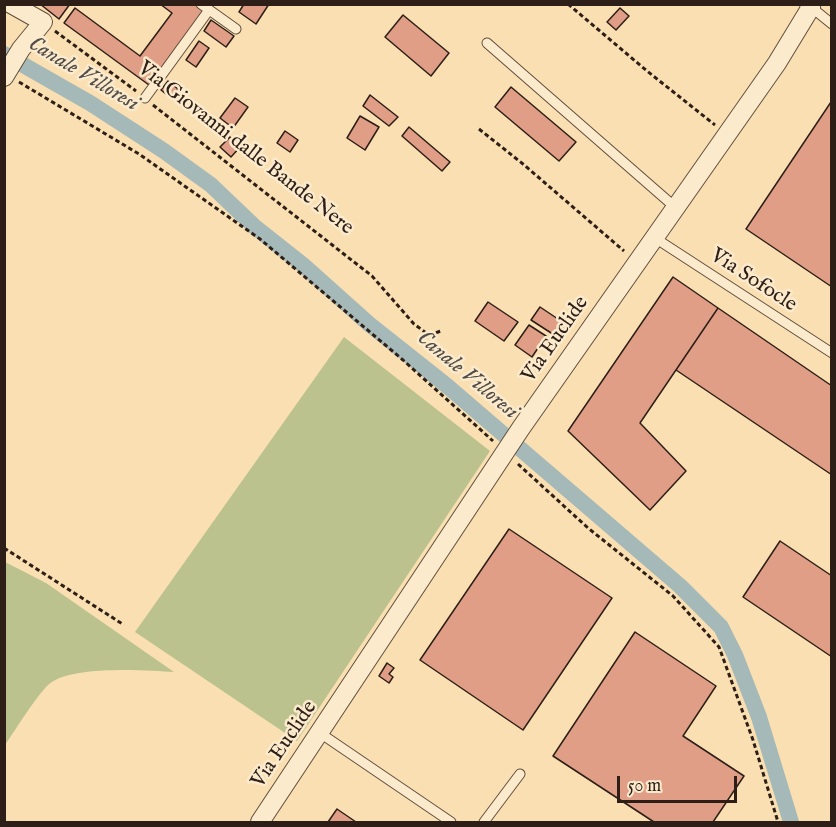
<!DOCTYPE html>
<style>
body{margin:0}
#map{position:relative;width:836px;height:827px;overflow:hidden;background:#f9dfb1;font-family:"IM FELL English",serif}
canvas{display:block}
.frame{position:absolute;inset:0;border:6px solid #2d1f18;pointer-events:none}
.scale{position:absolute;left:617px;top:776px;width:120px;height:27px;box-sizing:border-box;border:3px solid #2d1f18;border-top:0;padding-left:8px;font-size:18px;line-height:21px;white-space:nowrap;color:#2d1f18;-webkit-text-stroke:4px #fbeacc;paint-order:stroke}
</style>
<div id="map">
<canvas width="836" height="827"></canvas>
<div class="frame"></div>
<div class="scale">50 m</div>
</div>
<script>
const g = document.querySelector('canvas').getContext('2d');
g.lineJoin = 'round';
function fillPath(path, color) { g.fillStyle = color; g.fill(path, 'evenodd'); }
function strokePath(path, color, width, dash) { g.strokeStyle = color; g.lineWidth = width; g.lineCap = dash ? 'butt' : 'round'; g.setLineDash(dash || []); g.stroke(path); }
function write(font, color, halo, rows, align = 'center') {
  g.font = font + ' "IM FELL English",serif'; g.lineWidth = 5; g.setLineDash([]); g.textBaseline = 'middle'; g.strokeStyle = halo; g.fillStyle = color; for (const [text, x, y, turn = 0] of rows) {
    g.save(); g.translate(x, y); g.rotate((+turn || 0) * Math.PI / 180); g.textAlign = isNaN(turn) ? turn : align; if (halo) g.strokeText(text, 0, 0); g.fillText(text, 0, 0); g.restore();
  }
}
fillPath(new Path2D(`
 M344 337 490 451 297 741 135 632Z
 M5 562 46 583 174 672C146 670 68 665 48 685 34 699 17 728 5 745Z`), '#bcc28d');
strokePath(new Path2D(`
 M4 54 90 103 164 151 211 185 255 227 303 265 369 324 446 385 680 586 721 627 735 655 759 717 791 822`), '#a5b9b9', 16);
const building = new Path2D(`
 M40 4H70L59 19Z
 M160 4H197L204 10 149 85 64 23 75 8 140 56 172 13Z
 M244 4H269L256 24 239 12Z
 M620 8 629 16 616 30 607 22Z
 M403 15 449 53 431 76 385 37Z
 M211 20 234 36 226 47 204 31Z
 M199 41 209 48 196 67 186 60Z
 M168 81 178 89 171 98 161 90Z
 M511 87 576 142 559 161 495 107Z
 M370 95 398 117 389 126 363 106Z
 M235 98 248 107 233 128 220 118Z
 M831 102 832 103V287L746 229Z
 M360 116 379 127 365 150 347 138Z
 M409 127 450 162 442 171 402 136Z
 M285 131 298 140 290 152 277 143Z
 M230 137 241 146 231 157 220 147Z
 M673 277 718 308 640 423 686 471 650 510 568 431Z
 M488 302 518 322 504 341 475 321Z
 M540 307 570 327 562 340 531 320Z
 M718 308 832 386V475L676 370Z
 M529 325 546 336 532 357 515 345Z
 M509 529 612 598 523 730 420 660Z
 M780 541 832 576V657L743 597Z
 M635 632 716 686 683 736 744 776 713 822H654L553 756Z
 M387 663 394 668 389 674 393 677 389 683 379 676Z
 M337 809 356 822H328Z`);
fillPath(building, '#e09e86');
strokePath(building, '#2d1f18', 1.5);
const service = new Path2D(`
 M201 4 236 29
 M811 7 832 24
 M487 43 676 208
 M145 98 209 10
 M655 238 832 353
 M320 733 451 822
 M484 822 520 774`);
const minor = new Path2D(`
 M4 77 21 49 43 22 11 4
 M260 822 521 428 777 63 811 7 809 4`);
strokePath(service, '#604f3e', 11);
strokePath(minor, '#604f3e', 20);
strokePath(new Path2D(`
 M568 4 647 71 715 125
 M55 31 136 91
 M19 82 139 154 260 239 403 360 493 441
 M153 105 372 276 414 324 429 335 441 331
 M479 129 523 164 624 251
 M518 464 588 528 673 596 719 647 753 740 778 822
 M4 548 124 625`), '#2d1f18', 3, [4.5, 3]);
strokePath(service, '#fbeacc', 9);
strokePath(minor, '#fbeacc', 18);
write('21px', '#2d1f18', '#fbeacc', [
 ["Via Giovanni dalle Bande Nere",245,149,38],
 ["Via Sofocle",753,281,33],
 ["Via Euclide",556,340,-55],
 ["Via Euclide",285,745,-56]
]);
write('italic 22px', '#514d48', '#fbeacc', [
 ["Canale Villoresi",83,75,31],
 ["Canale Villoresi",467,376,40]
]);
</script>
